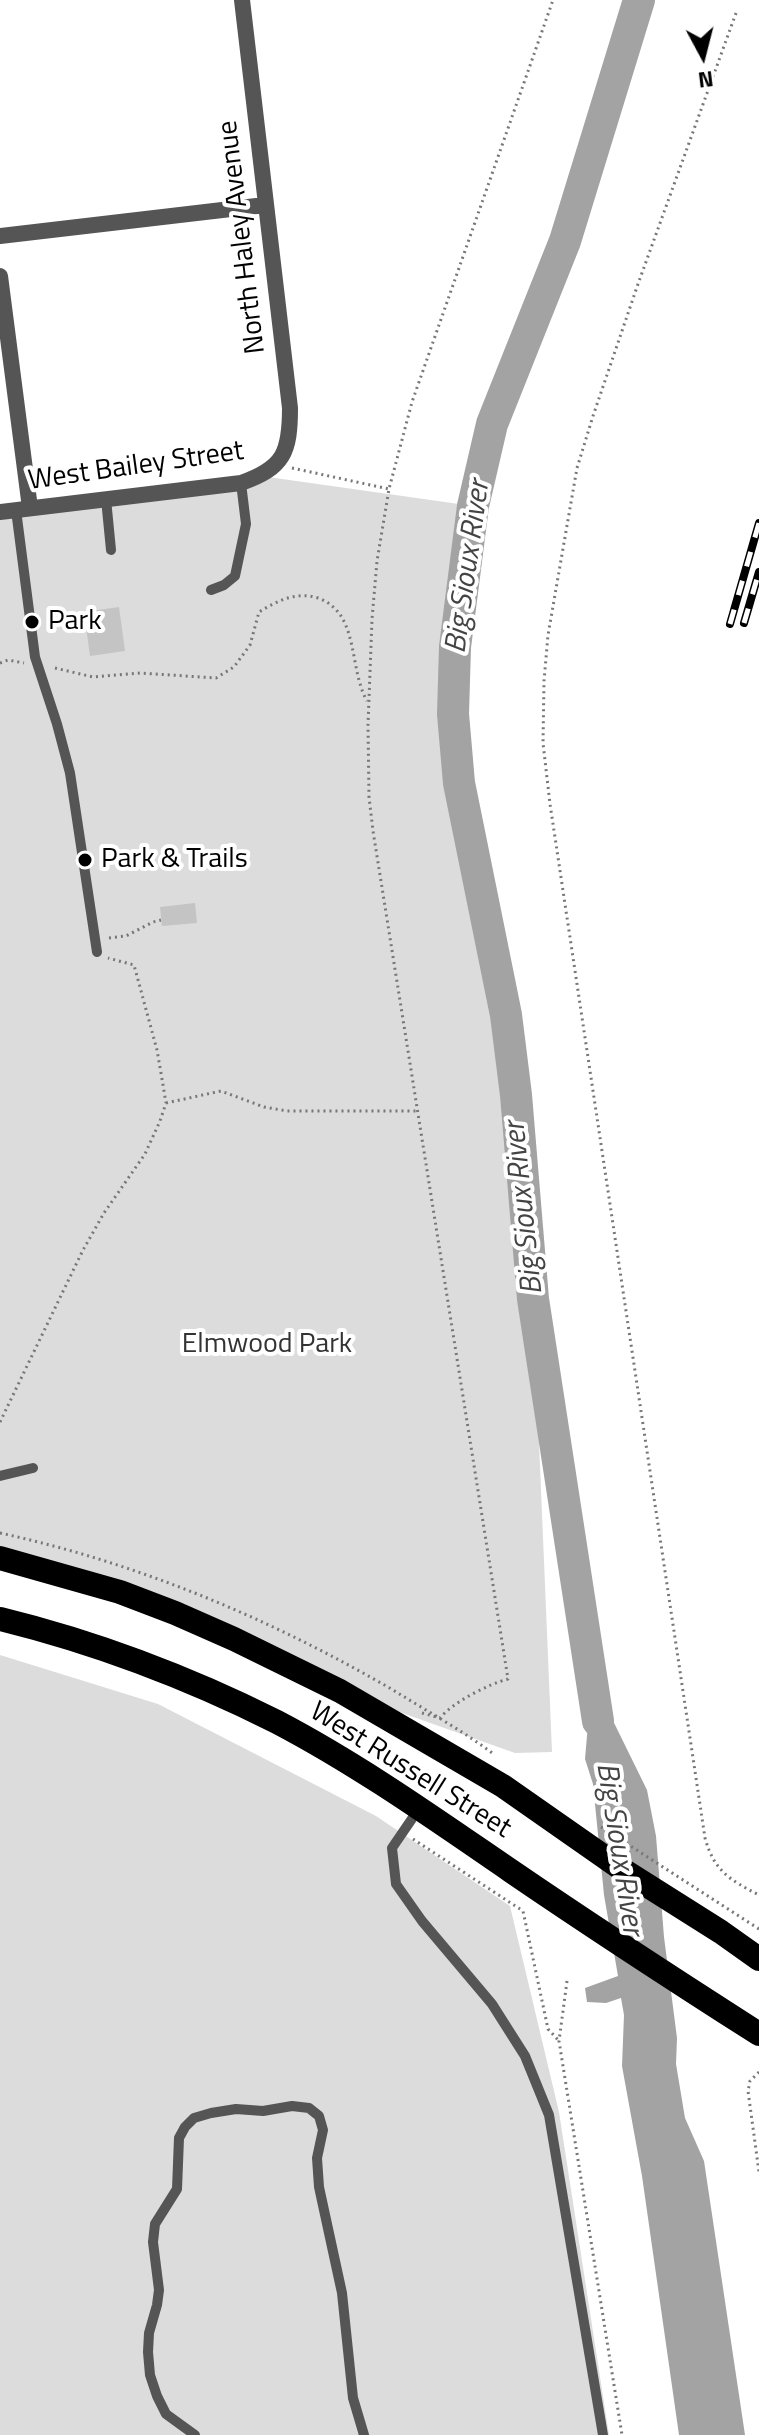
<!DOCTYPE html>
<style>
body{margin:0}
#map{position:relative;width:759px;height:2435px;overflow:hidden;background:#fff;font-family:"Titillium Web",sans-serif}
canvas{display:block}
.north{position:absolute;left:663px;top:16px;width:80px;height:80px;-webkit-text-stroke:6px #fff;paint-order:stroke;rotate:173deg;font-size:22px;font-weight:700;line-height:32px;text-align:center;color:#000}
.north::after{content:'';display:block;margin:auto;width:28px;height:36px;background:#000;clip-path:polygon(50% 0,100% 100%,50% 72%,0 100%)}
</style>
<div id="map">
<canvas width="759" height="2435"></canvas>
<div class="north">N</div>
</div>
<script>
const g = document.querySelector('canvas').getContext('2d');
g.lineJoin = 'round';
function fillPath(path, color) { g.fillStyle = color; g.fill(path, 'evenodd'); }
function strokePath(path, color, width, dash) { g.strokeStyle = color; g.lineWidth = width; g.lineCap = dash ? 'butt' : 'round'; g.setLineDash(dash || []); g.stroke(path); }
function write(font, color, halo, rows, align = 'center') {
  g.font = font + ' "Titillium Web",sans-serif'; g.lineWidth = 8; g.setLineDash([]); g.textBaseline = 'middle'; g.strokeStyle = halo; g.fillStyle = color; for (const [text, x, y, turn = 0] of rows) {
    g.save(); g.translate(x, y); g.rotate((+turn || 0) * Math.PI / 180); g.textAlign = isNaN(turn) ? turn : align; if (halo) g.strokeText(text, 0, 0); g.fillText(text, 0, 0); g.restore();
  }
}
fillPath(new Path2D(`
 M261 476 473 506 455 647 453 714 459 783 506 1015 526 1193 533 1299 552 1752 515 1753 340 1691 120 1592 0 1563V510Z
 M0 1655 158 1704 376 1816 510 1906 559 2112 609 2435H0Z`), '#dcdcdc');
fillPath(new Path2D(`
 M592 1678 647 1790 656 1836 664 1937 677 2038 676 2064 685 2118 704 2161 745 2435H679L642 2176 622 2066 624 2015 621 1998 606 2003 587 2002 585 1988 618 1976 604 1895 593 1784 585 1759Z`), '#a3a3a3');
strokePath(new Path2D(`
 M598 1721 533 1299 516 1095 506 1015 459 783 453 714 455 647 473 506 492 424 565 241 639 0`), '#a3a3a3', 32);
fillPath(new Path2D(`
 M119 607 125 651 90 656 84 612Z
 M195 903 197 923 162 926 160 907Z`), '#c4c4c4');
strokePath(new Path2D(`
 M736 13 638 284 593 416 577 468 548 635 544 681 543 743 550 804 705 1838C714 1871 730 1880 759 1895
 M292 468 389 489
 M0 663 8 660 24 663
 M55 668 93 677 140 673 216 678 234 667 250 645 259 612C277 601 296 591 318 598 360 613 348 667 367 701
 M109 938 126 936 153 922 161 920
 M166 1103 221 1091 264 1107 287 1111H417
 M0 1422 83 1250 104 1213 145 1154 160 1121 166 1103 162 1079 157 1050 134 965 108 958
 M0 1533C138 1563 271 1619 393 1690 427 1711 463 1731 495 1755
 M422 1713 440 1718C453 1702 489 1684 508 1679L373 831 369 797 368 725 372 619 377 561 389 489 412 402 553 0
 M601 1827 759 1929
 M413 1839 523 1911 548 2029 559 2041
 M567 1981 559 2041 622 2435
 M759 2072 750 2081 748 2091 759 2172`), '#777', 3, [2, 4]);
strokePath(new Path2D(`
 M106 499 111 550
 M16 510 35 657 57 724 70 773 97 952
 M211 590 224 585 235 576 246 524 241 483
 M0 1476 33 1468
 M418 1810 392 1848 396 1884 422 1921 492 2004 525 2056 549 2115 603 2435
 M195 2435 166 2414 157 2396 150 2375 148 2352 149 2333 157 2305 159 2290 153 2242 155 2224 177 2189 179 2138 185 2127 194 2118 211 2113 236 2109 263 2111 292 2106 309 2108 319 2116 323 2130 317 2158 319 2187 342 2293 353 2398 364 2435`), '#555', 10);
strokePath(new Path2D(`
 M0 236 265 205
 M0 276 30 508
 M0 512 241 483C284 468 290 452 290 408L242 0`), '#555', 16);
strokePath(new Path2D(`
 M0 1558 120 1592 175 1613 234 1639 340 1691 503 1786 626 1872 721 1932 759 1959
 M0 1619C98 1643 187 1677 277 1722 359 1765 435 1819 511 1871 593 1927 676 1981 759 2034`), '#000', 24);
const rail = new Path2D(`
 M744 623 759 572
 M730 624 759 523`);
strokePath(rail, '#000', 8);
strokePath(rail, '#fff', 5, [15]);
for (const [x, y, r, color] of [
 [32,622,8,"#000"],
 [85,860,8,"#000"]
]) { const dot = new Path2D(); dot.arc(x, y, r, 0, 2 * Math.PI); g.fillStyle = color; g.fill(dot); strokePath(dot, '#fff', 3); }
write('28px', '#000', '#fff', [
 ["North Haley Avenue",243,237,-97],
 ["West Bailey Street",136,467,-8],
 ["West Russell Street",410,1771,32]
]);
write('28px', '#000', '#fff', [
 ["Park",48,622],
 ["Park & Trails",101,860]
], 'left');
write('28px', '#333', '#fff', [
 ["Elmwood Park",267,1345]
]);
write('italic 30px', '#444', '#fff', [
 ["Big Sioux River",469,567,-82],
 ["Big Sioux River",525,1208,-96],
 ["Big Sioux River",618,1849,81]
]);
</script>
